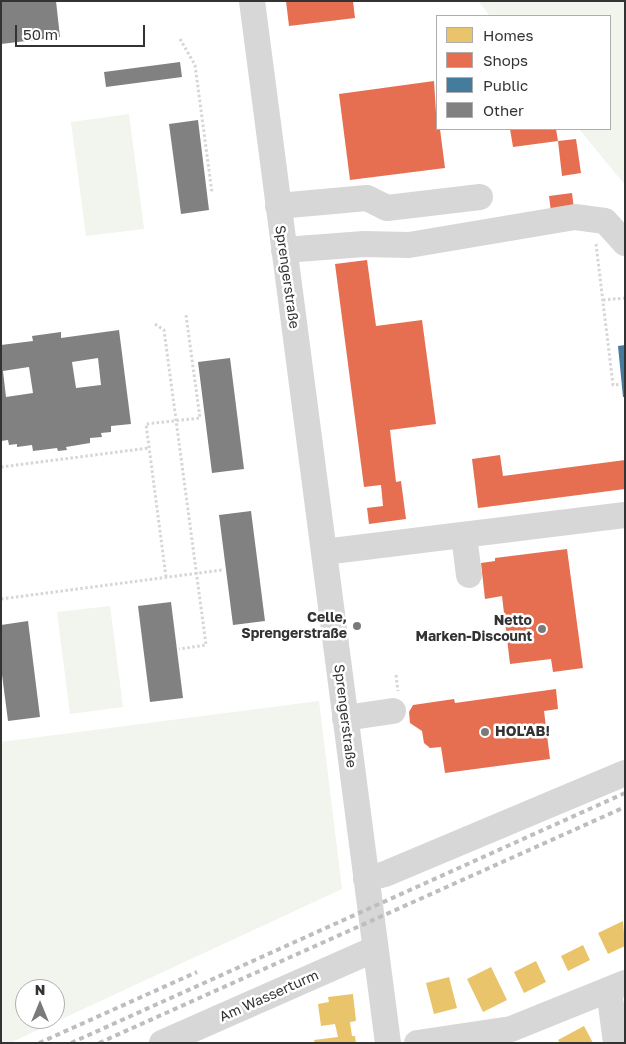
<!DOCTYPE html>
<meta charset="utf-8">
<style>
body{margin:0}
#map{position:relative;width:626px;height:1044px;overflow:hidden;background:#fff;font-family:"Golos Text",sans-serif}
canvas{display:block}
.frame{position:absolute;inset:0;border:2px solid #333;pointer-events:none}
.legend{position:absolute;left:436px;top:15px;width:175px;height:115px;box-sizing:border-box;background:#fff;border:1px solid #adadad;margin:0;padding:6px 9px;list-style:none;font-size:15px;color:#333}
.legend li{display:flex;align-items:center;gap:10px;height:25px}
.legend b{width:25px;border:1px solid #adadad}
.north{position:absolute;left:15px;top:979px;width:50px;height:50px;box-sizing:border-box;background:#fff;border:1px solid #adadad;border-radius:50%;rotate:0deg;font-size:14px;font-weight:700;line-height:20px;text-align:center;color:#333}
.north::after{content:'';display:block;margin:auto;width:18px;height:22px;background:#7a7a7a;clip-path:polygon(50% 0,100% 100%,50% 72%,0 100%)}
.scale{position:absolute;left:15px;top:25px;width:130px;height:22px;box-sizing:border-box;border:2px solid #333;border-top:0;padding-left:6px;font-size:15px;line-height:18px;white-space:nowrap;color:#333;-webkit-text-stroke:4px #fff;paint-order:stroke}
</style>
<div id="map">
<canvas width="626" height="1044"></canvas>
<div class="frame"></div>
<ul class="legend">
<li><b style="height:14px;background:#e9c46a"></b>Homes</li>
<li><b style="height:14px;background:#e76f51"></b>Shops</li>
<li><b style="height:14px;background:#457b9d"></b>Public</li>
<li><b style="height:14px;background:#818181"></b>Other</li>
</ul>
<div class="north">N</div>
<div class="scale">50 m</div>
</div>
<script>
const g = document.querySelector('canvas').getContext('2d');
g.lineJoin = 'round';
function fillPath(path, color) { g.fillStyle = color; g.fill(path, 'evenodd'); }
function strokePath(path, color, width, dash) { g.strokeStyle = color; g.lineWidth = width; g.lineCap = dash ? 'butt' : 'round'; g.setLineDash(dash || []); g.stroke(path); }
function write(font, color, halo, rows, align = 'center') {
  g.font = font + ' "Golos Text",sans-serif'; g.lineWidth = 5; g.setLineDash([]); g.textBaseline = 'middle'; g.strokeStyle = halo; g.fillStyle = color; for (const [text, x, y, turn = 0] of rows) {
    g.save(); g.translate(x, y); g.rotate((+turn || 0) * Math.PI / 180); g.textAlign = isNaN(turn) ? turn : align; if (halo) g.strokeText(text, 0, 0); g.fillText(text, 0, 0); g.restore();
  }
}
fillPath(new Path2D(`
 M478 1H625V185L579 129H610V16H490Z
 M129 114 144 229 86 236 71 122Z
 M110 606 123 707 70 714 57 612Z
 M319 701 342 889 10 1043H1V742ZM25 989H55V1019H25Z`), '#f1f5ed');
fillPath(new Path2D(`
 M623 921 625 946 608 954 598 933Z
 M583 945 590 960 568 971 561 956Z
 M536 961 546 982 524 993 514 972Z
 M491 967 507 1000 483 1012 467 979Z
 M449 977 457 1008 434 1014 426 983Z
 M353 994 356 1021 350 1022 352 1036H355L356 1043H315L314 1040 338 1037 335 1024 321 1026 318 1004 329 1002 328 997Z
 M584 1026 593 1043H560L558 1040Z`), '#e9c46a');
fillPath(new Path2D(`
 M286 1H353L355 18 289 26Z
 M434 81 437 129H440L445 168 350 180 339 94Z
 M510 129H556L558 141 513 147Z
 M576 139 581 173 562 176 558 141Z
 M572 193 574 209 551 212 549 196Z
 M367 260 376 326 422 320 436 424 390 430 396 482 401 481 406 519 369 524 367 508 383 506 381 485 364 487 335 264Z
 M500 455 503 476 625 460V489L478 508 472 459Z
 M567 549 583 668 553 672 551 659 510 664 502 596 485 599 481 563 495 561V558Z
 M556 689 558 709 544 711 550 759 445 773 441 747 430 748 424 743 422 731 410 723 409 712 413 705 454 699 455 703Z`), '#e76f51');
fillPath(new Path2D(`
 M625 345V397H623L618 346Z`), '#457b9d');
fillPath(new Path2D(`
 M1 1H56L60 37 1 44Z
 M180 62 182 77 106 87 104 72Z
 M198 120 209 210 181 214 169 124Z
 M119 330 131 424 111 426V432L101 433 102 437 90 438V443L66 447 67 450 58 451 57 448 33 451 32 445 17 447V444L9 445 8 440 1 441V345L33 341 32 336 61 332V338ZM98 358 101 385 76 388 72 362ZM29 367 33 393 6 397 3 371Z
 M230 358 244 469 212 473 198 362Z
 M251 511 265 621 233 625 219 515Z
 M171 602 183 698 150 702 138 606Z
 M28 621 40 717 8 721 1 667V625Z`), '#818181');
strokePath(new Path2D(`
 M180 39 195 65 212 193
 M596 244 613 385 622 384
 M603 300 625 298
 M155 324 164 330 206 645 179 649
 M1 467 149 448
 M166 577 146 424 200 418 186 315
 M1 599 222 570
 M396 675 398 691`), '#d6d6d6', 3, [2.5, 2.5]);
strokePath(new Path2D(`
 M252 1 388 1043
 M278 206 367 198 387 208 480 197
 M284 250 364 244 409 245 575 217 605 221 625 243
 M464 536 469 575
 M324 552 625 515
 M345 718 393 711
 M366 879 385 874 625 773
 M609 990 616 1043
 M162 1043 375 949
 M417 1043 511 1029 625 983`), '#d7d7d7', 26);
strokePath(new Path2D(`
 M39 1043 197 972
 M71 1043 625 793
 M99 1043 625 807`), '#bebebe', 4, [5, 4]);
for (const [x, y, r, color] of [
 [357,626,5,"#7a7a7a"],
 [542,629,5,"#7a7a7a"],
 [485,732,5,"#7a7a7a"]
]) { const dot = new Path2D(); dot.arc(x, y, r, 0, 2 * Math.PI); g.fillStyle = color; g.fill(dot); strokePath(dot, '#fff', 2); }
write('14px', '#333', '#fff', [
 ["Sprengerstraße",287,277,82],
 ["Sprengerstraße",345,716,83],
 ["Am Wasserturm",269,996,-24]
]);
write('bold 14px', '#333', '#fff', [
 ["Celle,",347,618],
 ["Sprengerstraße",347,634],
 ["Netto",532,621],
 ["Marken-Discount",532,637],
 ["HOL'AB!",495,732,"left"]
], 'right');
</script>
